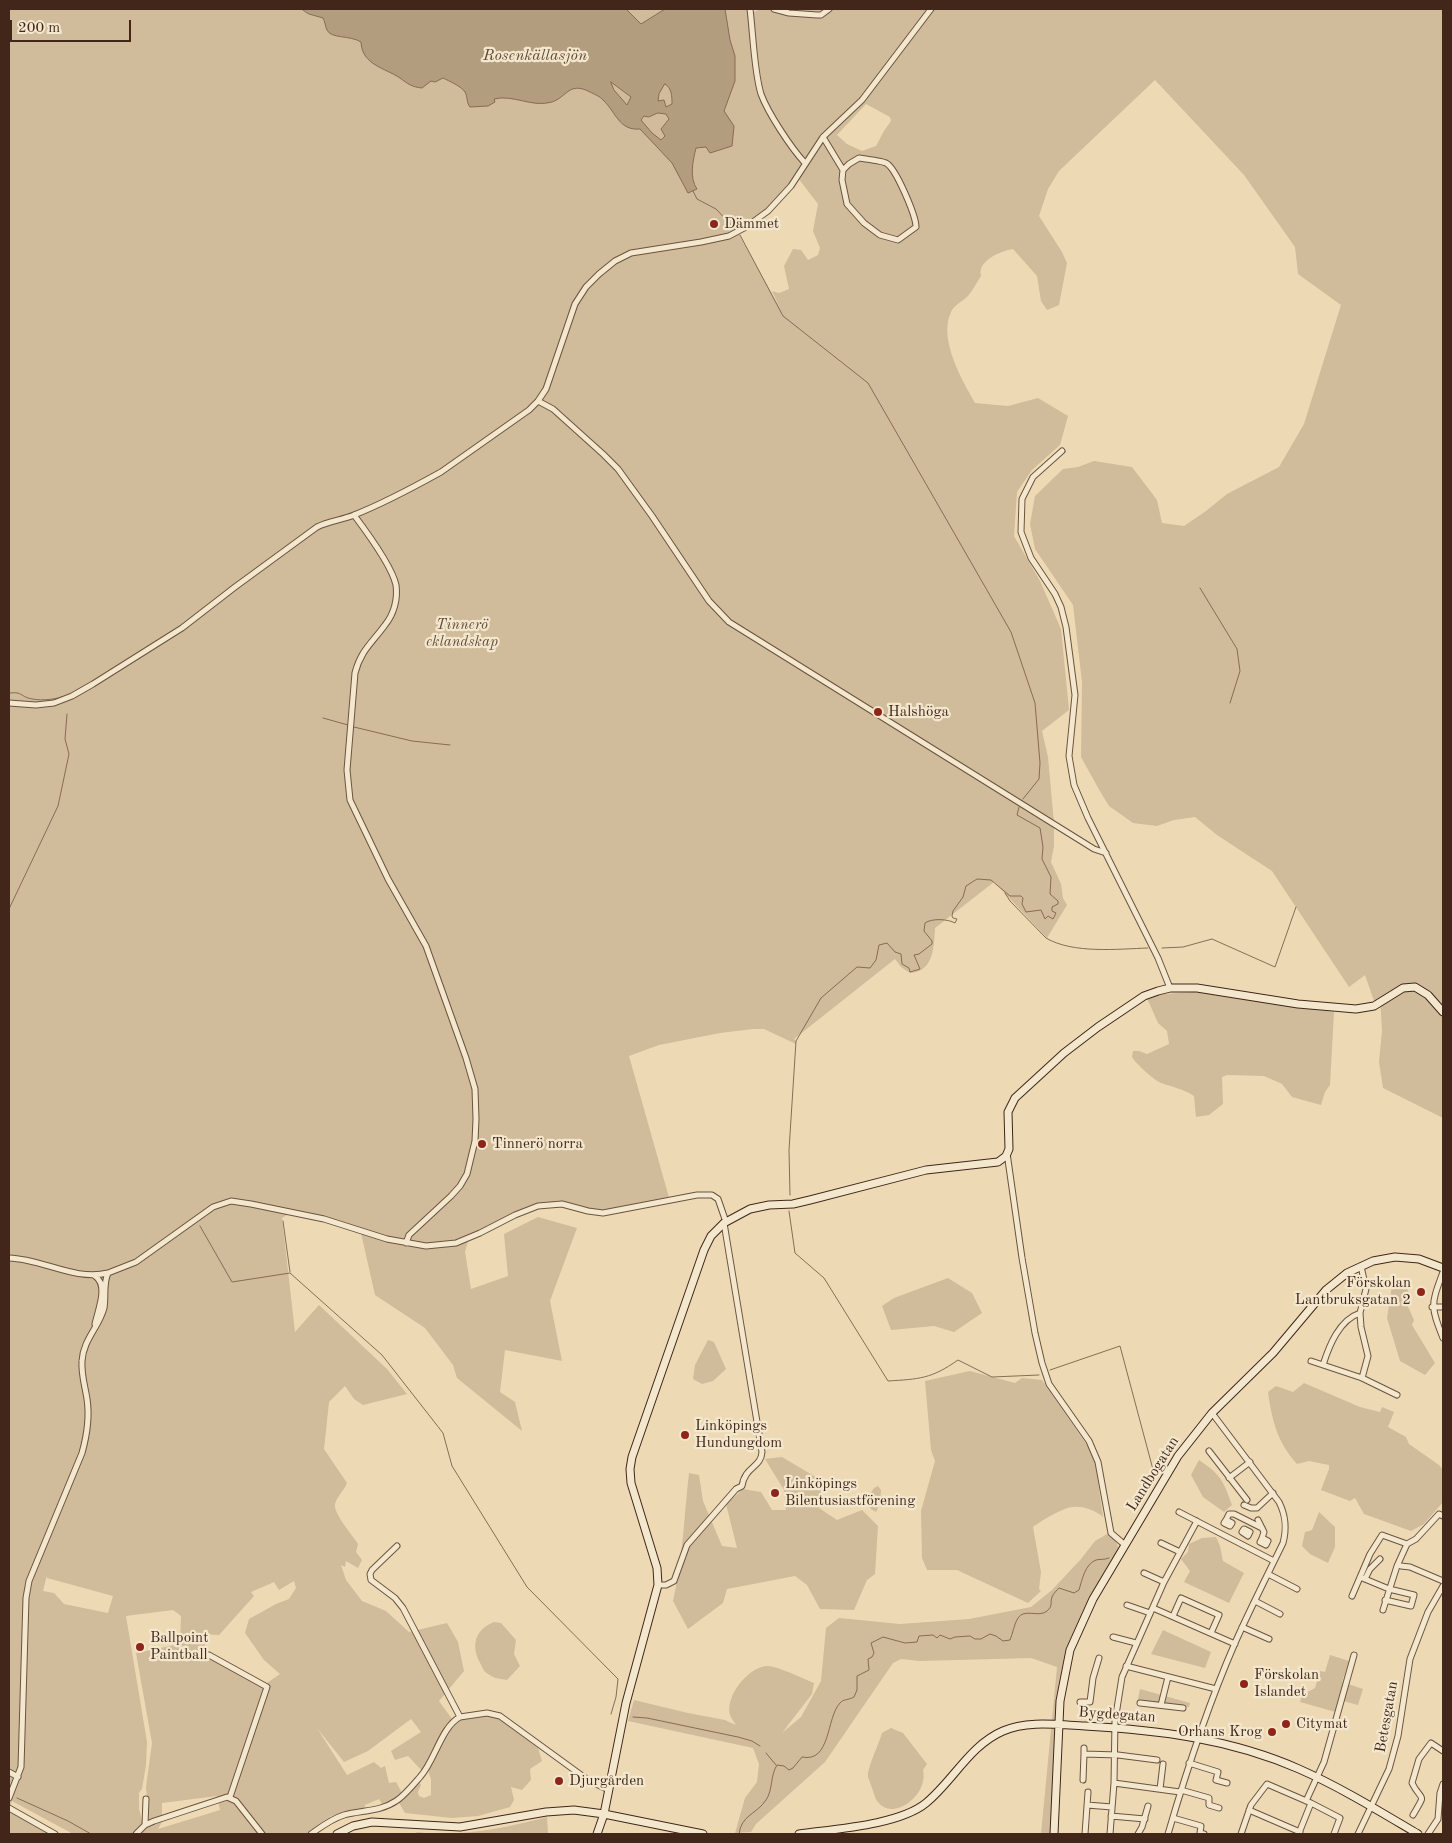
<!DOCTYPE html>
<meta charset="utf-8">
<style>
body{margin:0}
#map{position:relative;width:1452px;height:1843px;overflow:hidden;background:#eddab4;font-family:"Old Standard TT",serif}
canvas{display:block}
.frame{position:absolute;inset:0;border:10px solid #412619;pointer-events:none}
.scale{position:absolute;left:10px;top:20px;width:121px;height:22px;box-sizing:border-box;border:2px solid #412619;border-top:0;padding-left:6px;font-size:15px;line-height:18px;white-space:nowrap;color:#412619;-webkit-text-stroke:4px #f3e7ce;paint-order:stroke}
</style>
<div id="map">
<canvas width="1452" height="1843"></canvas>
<div class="frame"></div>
<div class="scale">200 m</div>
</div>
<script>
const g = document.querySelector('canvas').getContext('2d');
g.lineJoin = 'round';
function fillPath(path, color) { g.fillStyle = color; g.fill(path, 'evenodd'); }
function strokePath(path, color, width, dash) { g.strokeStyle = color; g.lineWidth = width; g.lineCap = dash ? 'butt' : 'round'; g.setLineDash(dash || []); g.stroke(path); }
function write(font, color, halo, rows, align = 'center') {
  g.font = font + ' "Old Standard TT",serif'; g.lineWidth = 4.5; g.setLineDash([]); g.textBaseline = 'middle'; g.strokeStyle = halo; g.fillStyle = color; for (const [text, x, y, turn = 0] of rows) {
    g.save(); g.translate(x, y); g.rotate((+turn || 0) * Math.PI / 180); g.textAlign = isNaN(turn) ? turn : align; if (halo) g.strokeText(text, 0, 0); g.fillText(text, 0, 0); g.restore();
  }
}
fillPath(new Path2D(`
 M9 9H761L750 10C752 36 754 67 761 91 767 115 786 138 800 158L805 162C784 197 772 210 738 232L780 308 772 291 779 293 789 289 784 266 793 249 801 250 808 260 818 255 820 248 813 231 818 204 798 178 809 160 797 151 778 122 763 92 752 13 758 10 773 9H1443V1118L1383 1088 1379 1062 1382 1031 1380 998 1374 1001 1365 975 1349 987 1272 871 1217 835 1195 817 1174 820 1157 826 1133 823 1109 806 1101 793 1081 757 1082 682 1073 605 1035 549 1030 524 1035 496 1063 469 1078 467 1094 461 1132 467 1157 500 1162 523 1184 526 1206 511 1227 494 1279 467 1304 424 1341 305 1298 274 1295 247 1244 175 1155 80 1059 171 1048 189 1039 216 1062 252 1067 263 1059 305 1047 310 1041 301 1037 276 1013 249C1000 251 977 261 981 276 977 282 973 290 968 296 963 301 954 305 951 312 938 339 962 380 975 403L1008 406 1038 398 1068 416 1060 445 1032 470 1017 492 1014 536 1040 581 1061 629 1069 710 1042 731 1048 757 1054 823V846L1051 862 1061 884 1063 898 1067 905 1047 938 994 882 935 928C934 946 934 972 910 973L901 967 895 959 794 1039 796 1041V1044L764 1029H753L720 1033 659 1045 629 1056 670 1201C646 1205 619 1214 594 1212 575 1210 562 1202 542 1206 516 1210 493 1228 469 1238L465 1252 471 1289 508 1276 504 1234 538 1217 577 1228 550 1301 562 1361 505 1350 500 1392 515 1402 522 1431 457 1378 453 1365 425 1328 375 1295 361 1233H372L327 1219 292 1212 282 1218 295 1332 319 1305 387 1369 407 1394 363 1405 354 1399 345 1386 329 1402 324 1449 347 1483C344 1491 337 1496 335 1504 333 1513 353 1536 358 1544L356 1552 362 1560 358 1568 346 1561 345 1567 341 1565 346 1580 362 1601 386 1611 409 1632 447 1623 458 1642 464 1671 439 1701 452 1719 423 1772 408 1756 395 1760 391 1751 421 1732 411 1719 368 1751 344 1762 317 1728 347 1775 374 1762 381 1768 385 1766 389 1783 396 1782 402 1793 394 1800 382 1804 379 1799 365 1805V1809L331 1816 305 1834H138L150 1826 163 1820 158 1829 220 1810 217 1796 162 1803V1815L149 1819 146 1787 152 1743 136 1653 180 1644 181 1616 173 1610 126 1616 147 1742 146 1765 142 1789 139 1793V1809L143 1824 134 1834H73L12 1801 10 1807 56 1834H9ZM866 104 890 117 891 121 884 131 876 146 862 151 847 144 837 135ZM47 1575V1578L113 1596 108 1613 64 1604 54 1593 43 1591ZM294 1581 296 1588 289 1599 276 1604 249 1619 245 1633 264 1660 280 1674 264 1685 208 1656 202 1634 219 1635 254 1596 251 1592 274 1582 279 1590Z
 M1194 992 1334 1012 1330 1085 1325 1092 1321 1105 1292 1097 1282 1084 1264 1076 1227 1075 1222 1077 1223 1104 1209 1115 1196 1117 1194 1096C1183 1089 1173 1087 1161 1083 1154 1080 1136 1064 1132 1057L1133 1051H1139L1147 1054 1169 1044 1167 1031 1158 1023 1147 998 1163 994Z
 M948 1278 972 1293 982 1313 954 1332 934 1326 891 1330 882 1306 894 1298Z
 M1393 1279 1411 1281 1405 1300 1414 1320 1412 1325 1435 1363 1425 1375 1400 1361 1387 1318Z
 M708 1340 714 1342 726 1369 713 1381 702 1384 693 1379 695 1365Z
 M970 1371 1015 1383 1022 1378 1042 1380 1089 1448 1095 1461 1103 1517C1096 1511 1084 1506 1073 1507 1064 1507 1041 1521 1033 1527L1041 1572 1039 1589 1041 1591 1028 1603 957 1570H927L922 1558 921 1511 935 1461 931 1450 925 1381Z
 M1304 1383 1360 1407 1380 1412 1382 1407 1394 1412 1388 1427 1406 1437 1409 1444 1439 1465 1443 1470V1502L1424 1524 1411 1531 1364 1514 1355 1498 1350 1501 1321 1490 1329 1469V1465L1309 1461 1297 1464C1277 1442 1272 1420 1268 1392L1276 1386 1293 1392Z
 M782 1457 824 1482 819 1508 837 1520 862 1510 878 1526 875 1574 867 1580 854 1610 820 1609 807 1585 795 1576 727 1589 723 1603 688 1629 673 1601C683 1559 684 1516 689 1473L699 1475 703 1501 722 1546 737 1548 726 1504 743 1489 761 1492 772 1510H786L784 1490 765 1459Z
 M1199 1460C1221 1475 1223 1480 1232 1505L1224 1512 1203 1497 1191 1475Z
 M878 1486 881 1490 880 1504 876 1512 871 1509 865 1502 874 1488Z
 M1319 1512 1335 1527V1547L1328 1563 1310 1554 1302 1546 1305 1532 1312 1530Z
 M1109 1533 1115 1539 1119 1549 1067 1658 1058 1692 1050 1834H1041L1057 1667 1031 1658 919 1661 901 1659 893 1663 825 1762 756 1824 751 1832 735 1833 745 1798 757 1782 759 1764 753 1748 628 1721 634 1700 688 1713 725 1720 736 1725C734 1722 731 1718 730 1715 725 1697 747 1668 766 1666 776 1665 804 1679 814 1683L812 1694 782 1733 801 1717 821 1681 826 1628 839 1618 900 1624 969 1619 1031 1607 1052 1590 1081 1559 1095 1541Z
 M1216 1537 1220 1546 1223 1561 1244 1573 1229 1603 1184 1582 1190 1571 1181 1559 1188 1552 1189 1544 1202 1538Z
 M494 1622 501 1623 516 1640 514 1654 520 1666 507 1680C500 1679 493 1678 488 1674 483 1671 482 1666 479 1661 471 1644 476 1629 494 1622Z
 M1163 1630 1211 1652 1205 1668 1151 1654Z
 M1330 1655 1349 1661 1342 1682 1363 1689 1358 1705 1343 1701 1339 1713 1300 1702 1302 1695 1315 1688 1320 1671 1325 1672Z
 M1140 1689 1190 1703 1189 1707 1139 1701 1137 1704Z
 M485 1715 493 1716 503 1721 538 1748 542 1761 530 1769 531 1780 522 1790 511 1787 514 1800 510 1807 478 1816 452 1818 405 1813 398 1801 420 1783 421 1785 418 1792 419 1796 424 1798 431 1795V1779L428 1771C435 1757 447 1725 461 1719 468 1716 477 1716 485 1715Z
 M891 1728 903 1733 927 1764 923 1770C929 1795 893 1822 878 1802 875 1799 874 1793 872 1788 871 1785 869 1780 868 1777 867 1768 879 1744 882 1733Z
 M547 1817 548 1834H418L416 1832C463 1837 501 1829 547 1817Z`), '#d0bb9a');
const water = new Path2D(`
 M302 9H626L641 24 665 9H725L730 40 735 56V81L724 111 734 126 732 146 710 153 706 147 696 148C693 160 689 178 697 189L688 193 672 163 640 129C619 131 616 112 603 100 601 97 594 94 590 92 569 81 567 97 552 102 532 108 513 94 494 99L495 102 488 106 470 107C466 102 468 97 465 92 461 86 449 81 443 78L435 82 431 81 422 88C412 87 408 84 400 78 385 68 362 65 361 42 350 35 331 39 327 30 325 26 325 21 323 18L309 14ZM611 82 631 97 627 105 614 90ZM665 84C672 88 672 97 672 104L666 107 664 100 658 101 659 94ZM658 113 666 114 669 119 661 129 665 136 661 140 652 133 641 120 644 116 648 117Z`);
fillPath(water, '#b39d7f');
strokePath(water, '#856d56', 1);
strokePath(new Path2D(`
 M693 191 697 199 716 209 735 229
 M740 235 783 316 868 383 1011 632 1035 703 1040 763 1039 779 1023 799
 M1200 588 1237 649 1240 671 1230 703
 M9 693C22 692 18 694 28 698 38 701 52 700 62 697
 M323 718 348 725
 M354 727 412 741 450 745
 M1005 893 1010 901 1046 938C1073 954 1118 949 1148 948
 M9 909 58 806 69 754 65 739 67 714
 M1162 948 1183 947 1212 939 1275 967 1296 907
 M790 1195 789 1150 796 1041 821 998 857 967 870 968 876 960 879 945 887 943 895 952 901 954 902 964 909 968 910 972 920 969 914 955 919 954 932 944V941L924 931 925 923C932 918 948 919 955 923L957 919 953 918 952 916 953 911 963 897 966 886 977 879 991 880 1010 896H1021L1023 898 1022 904 1026 912 1041 910 1045 919 1048 916 1053 919 1056 913 1052 911V907L1058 904V901L1050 894 1051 877 1042 859 1043 847 1040 828 1017 815 1019 807
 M789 1211 795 1253 824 1278 888 1381C919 1379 931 1379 958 1360L992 1377 1039 1375
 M283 1221 290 1272
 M200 1226 232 1282 290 1273 382 1355 443 1433 452 1466 527 1587 618 1679 616 1697 611 1714
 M1050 1370 1120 1346 1155 1477
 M633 1717 647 1718 738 1737 752 1741 760 1746
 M766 1753 776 1765
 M17 1798 68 1821 91 1834
 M739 1834C741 1815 757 1814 766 1800 773 1790 770 1776 777 1765L784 1766 789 1770 793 1768 802 1757C831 1763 826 1718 840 1703 843 1699 849 1700 854 1697L857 1690V1676L869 1670 868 1659 872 1657 874 1653 871 1643 883 1637 905 1643 917 1642 919 1636 933 1635 937 1638 940 1635 950 1639 955 1637 970 1636 975 1639H981L990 1634 996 1636 1003 1641 1010 1640C1013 1633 1014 1624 1018 1618 1024 1608 1039 1618 1047 1611 1053 1606 1050 1603 1052 1597 1053 1594 1057 1590 1059 1588L1074 1593 1079 1590C1082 1580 1085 1564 1096 1560 1100 1559 1104 1560 1109 1558`), '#856d56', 1);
const street = new Path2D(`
 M750 9C753 33 754 71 761 94 768 113 791 148 805 163
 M774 9 789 13 817 15H821L829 9
 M823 137 843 170
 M859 158C866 159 881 161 886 163 896 168 916 216 916 227L898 240 880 235 864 223 847 204 842 180 843 170 849 164Z
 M538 401 553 409 603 454 618 469 652 516 709 601 729 622 1094 849 1106 853
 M1062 451 1033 477 1022 499 1021 532 1031 558 1055 594 1061 607 1066 627 1075 695 1069 756 1074 785 1088 818 1158 958 1170 988
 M354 515C366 531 392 566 396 585 398 599 394 614 385 625 372 643 361 650 355 673L347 770 350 800 388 879 426 946 466 1058 475 1089 476 1119 475 1141 467 1174 460 1186 451 1196 409 1235 406 1243
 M9 703 36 705 54 703 72 696 93 684 182 628 235 587 317 527C329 521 342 520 354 515 382 504 414 487 441 472L529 410 538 401 546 389 575 304 586 287 599 274 615 261 631 253 701 242 729 236 746 227 768 211 791 186 823 137 862 100 931 9
 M1007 1153 1022 1258 1035 1333 1042 1363 1049 1384 1089 1441 1098 1462 1111 1533 1125 1545
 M9 1258C43 1259 74 1281 108 1273
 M1361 1266 1366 1289 1360 1313C1339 1320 1329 1346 1323 1365L1362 1378 1397 1395
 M1443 1272C1431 1305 1430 1305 1443 1338
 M1432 1307H1443
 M1360 1313 1361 1327 1368 1356 1362 1378
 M95 1324C98 1310 109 1285 95 1276
 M1311 1361 1323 1365
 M1209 1451 1247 1500
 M1229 1478 1250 1462
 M1244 1505 1251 1508H1257L1273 1493
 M1179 1512 1274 1561
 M1226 1520 1229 1514H1234L1262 1528
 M1226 1520 1232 1523 1230 1526 1224 1523Z
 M1258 1520 1264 1532 1262 1538
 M1244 1529 1250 1532 1248 1536 1242 1532Z
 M1262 1538 1268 1541 1266 1545 1260 1542Z
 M1161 1543 1180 1552
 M1401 1566 1410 1567 1443 1581
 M1144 1573 1164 1582
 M1268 1574 1297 1589
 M1360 1577 1389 1589 1414 1595 1411 1606 1385 1600
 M1365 1579 1370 1569 1380 1559
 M658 1585H666L674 1581 687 1545 736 1489 742 1486C745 1466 761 1468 762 1452L724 1223
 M1352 1596 1370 1554 1382 1535 1407 1544
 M1255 1601 1280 1614
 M1127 1605 1150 1613
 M1153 1608 1235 1644
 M1383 1610 1397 1566 1407 1544 1416 1539 1439 1514 1443 1516
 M1173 1616 1181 1598 1219 1615 1211 1633
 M1242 1627 1269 1639
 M1113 1637 1136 1643
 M209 1655 267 1687 230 1797
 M1126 1666 1216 1689
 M1080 1702H1090L1093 1678 1099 1658
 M1140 1703 1183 1708
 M1161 1705 1168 1677
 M460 1717 487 1713 500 1716 588 1780 609 1790
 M1084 1748V1754L1118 1755 1157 1760
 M1189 1763 1218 1772 1216 1780 1227 1783
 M9 1772 18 1777
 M1083 1780 1084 1754
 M1114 1783 1180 1792
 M1160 1789 1163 1764
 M1181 1790 1209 1798V1805L1219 1808
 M9 1798 21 1767 26 1598 29 1581 82 1453C87 1435 90 1418 87 1399 85 1386 81 1374 82 1361 83 1340 99 1327 104 1308 106 1296 103 1284 108 1273L136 1262 213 1207 231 1201 251 1204 324 1219 387 1239 426 1246 456 1243 480 1233 515 1215 538 1206 562 1204 588 1211 603 1213 697 1195H712L718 1199 726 1222
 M1306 1801 1324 1762 1354 1655
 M1087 1805 1112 1807
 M9 1808 55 1834
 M1249 1810 1300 1832
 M1413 1815C1427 1791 1422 1803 1412 1783L1419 1759 1431 1743 1443 1751
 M1111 1816 1145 1819
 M1173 1818 1201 1826 1200 1833 1204 1834
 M145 1825 146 1799
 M1299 1833 1311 1803
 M136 1834 145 1825 154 1821 227 1797 236 1801 262 1834
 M311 1834C321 1827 331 1819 344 1815 361 1810 380 1812 396 1801 404 1796 413 1785 420 1777 435 1761 441 1727 460 1717L403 1608 395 1598 371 1580 370 1574 372 1570 397 1546
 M1085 1834 1088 1792
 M1110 1834 1114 1783 1115 1721 1122 1677 1164 1582 1197 1521
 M1138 1834 1142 1827 1148 1806
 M1168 1834C1187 1769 1208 1705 1235 1643 1250 1609 1267 1576 1283 1543 1287 1528 1286 1516 1279 1502L1212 1413
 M1241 1834 1251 1805 1267 1784 1311 1803 1340 1818 1334 1834
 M1358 1834 1389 1769 1398 1736 1410 1659 1428 1612 1443 1586
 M1428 1834 1438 1819 1440 1793 1443 1784`);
const secondary = new Path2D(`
 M337 1834 353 1826 372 1822 460 1827 546 1812 574 1810 604 1814 703 1834
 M597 1834 604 1814 626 1703 658 1585 657 1568 631 1483 630 1469 632 1457 704 1250 711 1236 724 1223 750 1209 769 1205 793 1204 810 1200 926 1170 998 1162 1006 1156 1009 1149 1008 1112 1015 1098 1064 1053 1098 1027 1144 996 1158 991 1170 988H1197L1298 1004 1356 1009 1374 1006 1403 988 1415 987 1428 995 1443 1012
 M799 1834C835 1829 899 1825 926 1803 953 1781 970 1745 1003 1731 1028 1720 1059 1725 1085 1726 1159 1730 1231 1739 1299 1769 1340 1787 1379 1811 1418 1834
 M1054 1834 1060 1701 1070 1650 1093 1599 1178 1456 1212 1413 1273 1353 1326 1290 1347 1273 1373 1261 1395 1257 1419 1259 1443 1268`);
strokePath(street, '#6c5340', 7);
strokePath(secondary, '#412619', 9);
strokePath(street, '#f3e7ce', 5);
strokePath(secondary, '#f3e7ce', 7);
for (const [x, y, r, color] of [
 [714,224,5,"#8f2418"],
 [878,712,5,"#8f2418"],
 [482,1144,5,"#8f2418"],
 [1421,1292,5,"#8f2418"],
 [685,1435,5,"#8f2418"],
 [775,1493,5,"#8f2418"],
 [140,1647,5,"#8f2418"],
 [1244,1684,5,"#8f2418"],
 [1286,1724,5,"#8f2418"],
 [1272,1732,5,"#8f2418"],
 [559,1781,5,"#8f2418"]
]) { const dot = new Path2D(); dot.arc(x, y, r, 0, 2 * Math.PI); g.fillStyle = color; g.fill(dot); strokePath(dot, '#f3e7ce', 2); }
write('15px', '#412619', '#f3e7ce', [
 ["Dämmet",724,224],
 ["Halshöga",888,712],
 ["Tinnerö norra",492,1144],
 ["Förskolan",1411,1283,"right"],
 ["Lantbruksgatan 2",1411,1300,"right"],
 ["Linköpings",695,1426],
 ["Hundungdom",695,1443],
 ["Linköpings",785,1484],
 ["Bilentusiastförening",785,1501],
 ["Ballpoint",150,1638],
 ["Paintball",150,1655],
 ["Förskolan",1254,1675],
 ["Islandet",1254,1692],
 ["Citymat",1296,1724],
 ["Orhans Krog",1262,1732,"right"],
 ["Djurgården",569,1781]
], 'left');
write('italic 15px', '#654b39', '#f3e7ce', [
 ["Tinnerö",462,625],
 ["eklandskap",462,642]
]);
write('15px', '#412619', '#f3e7ce', [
 ["Landbogatan",1153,1474,-58],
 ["Bygdegatan",1117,1715,4],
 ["Betesgatan",1387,1717,-80]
]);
write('italic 16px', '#634a38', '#f3e7ce', [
 ["Rosenkällasjön",535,56]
]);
</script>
